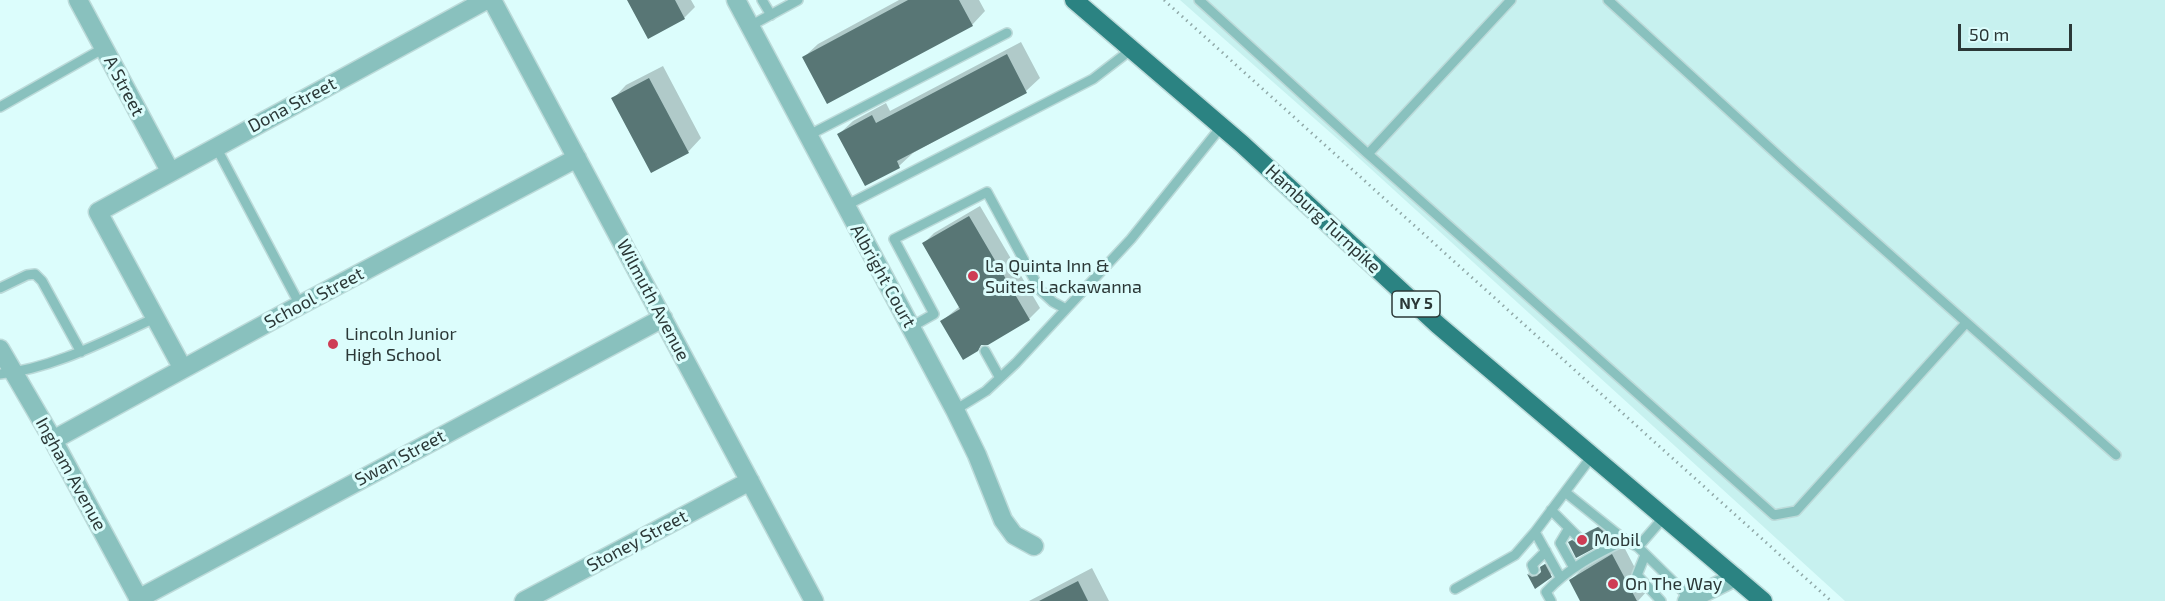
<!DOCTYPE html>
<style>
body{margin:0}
#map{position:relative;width:2165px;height:601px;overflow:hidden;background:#dcfdfc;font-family:"Exo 2",sans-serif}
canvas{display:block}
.scale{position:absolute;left:1958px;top:24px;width:114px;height:27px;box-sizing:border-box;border:3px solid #2b3837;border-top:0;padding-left:8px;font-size:18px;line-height:21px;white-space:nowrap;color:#2b3837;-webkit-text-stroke:4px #dcfdfc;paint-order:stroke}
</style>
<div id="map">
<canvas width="2165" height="601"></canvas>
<div class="scale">50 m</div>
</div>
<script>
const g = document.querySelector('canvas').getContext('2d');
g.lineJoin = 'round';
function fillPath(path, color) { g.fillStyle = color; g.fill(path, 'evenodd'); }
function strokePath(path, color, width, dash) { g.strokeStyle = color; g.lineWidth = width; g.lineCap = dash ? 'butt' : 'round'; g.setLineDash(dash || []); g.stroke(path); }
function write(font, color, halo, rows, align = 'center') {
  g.font = font + ' "Exo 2",sans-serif'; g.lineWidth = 6; g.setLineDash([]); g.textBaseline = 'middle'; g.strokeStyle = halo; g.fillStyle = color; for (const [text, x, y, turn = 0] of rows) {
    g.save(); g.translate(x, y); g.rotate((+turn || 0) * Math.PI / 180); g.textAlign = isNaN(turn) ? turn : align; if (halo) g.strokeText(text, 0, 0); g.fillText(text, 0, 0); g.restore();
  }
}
fillPath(new Path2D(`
 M1180 0H2165V601H1845L1349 149Z`), '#c7f1ef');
fillPath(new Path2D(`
 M628 0H691L695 7 684 18 649 37Z
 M899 0H979L985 11 972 25 804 57 818 44Z
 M1021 42 1040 78 1026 91 913 153 899 166 839 134 853 121 886 103 890 111Z
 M663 66 701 138 688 152 613 99 626 85Z
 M980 206 1040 308 1029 319 988 344H983L977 349 942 321 960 306 923 244 934 233Z
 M1602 525 1610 537 1577 556 1570 543 1576 538 1585 541V535L1589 531Z
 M1623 545 1647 591 1638 601H1582L1571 580 1581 570Z
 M1548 562 1554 572 1535 587 1528 574 1531 571 1536 574H1541V567Z
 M1092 568 1109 601H1029Z`), '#0003');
fillPath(new Path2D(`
 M627 0H675L685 19 648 39Z
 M908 0H959L973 26 827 104 802 57Z
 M1007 54 1027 93 897 161 900 168 865 186 837 134 872 115 876 123Z
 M649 78 689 153 651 173 611 98Z
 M969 216 1030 320 988 345H981L978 351 963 360 940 321 960 309 922 243Z
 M1598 527 1603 531 1608 541 1576 558 1568 542 1572 540 1580 543 1584 539V534Z
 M1612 554 1637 601H1580L1569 580Z
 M1545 564 1552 577 1535 589 1527 574 1532 577 1537 576 1541 572 1540 567Z
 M1078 581 1088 601H1039Z`), '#587675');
const service = new Path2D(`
 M762 0 771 15
 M1199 0 1368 154 1511 0
 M1608 0 1793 169 2116 455
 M750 26 798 0
 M0 107 104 48
 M809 135 1007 33
 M216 147 300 305
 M1368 154 1774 515 1796 511 1966 323
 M845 206 1093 79 1132 49
 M0 288 27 275 35 274 42 281 81 352
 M911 327 934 314 894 239 987 192 1040 290 1053 302 1066 309
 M985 351 1000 378
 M0 374C55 368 106 340 155 318
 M955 410 986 391 1016 363 1131 239 1221 127
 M1565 492 1625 540 1638 547 1691 599
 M1551 510 1578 537
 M1569 528 1560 543 1574 568
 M1638 547 1664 517
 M1645 555 1637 575 1661 601
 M1534 570 1532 565 1546 551
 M1560 577 1535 532 1592 456
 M1455 589 1515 555 1535 532
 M1551 601 1546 592C1568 568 1596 554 1625 540`);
const minor = new Path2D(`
 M78 0 170 171
 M492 0 814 601
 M736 0 955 410 977 455 1003 520 1014 535 1034 546
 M0 349 53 440 140 601
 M183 369 98 212 486 0
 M53 440 289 311 577 158
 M138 599 663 318
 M524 601 750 481
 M1687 601 1735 577`);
const trunk = new Path2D(`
 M1074 0 1242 144 1438 325 1763 601`);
strokePath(service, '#bcdad9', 12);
strokePath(minor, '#bcdad9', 21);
strokePath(trunk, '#bcdad9', 21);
strokePath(new Path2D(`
 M1164 0 1831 601`), '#90a9a8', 3, [1.5, 4.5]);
strokePath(service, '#89c1be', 9);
strokePath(minor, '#89c1be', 18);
strokePath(trunk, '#2b8382', 18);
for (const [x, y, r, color] of [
 [973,276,6,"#ce3d55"],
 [333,344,6,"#ce3d55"],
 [1582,540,6,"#ce3d55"],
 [1613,584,6,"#ce3d55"]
]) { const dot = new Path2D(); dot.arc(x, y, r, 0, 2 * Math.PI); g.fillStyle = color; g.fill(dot); strokePath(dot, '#dcfdfc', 2); }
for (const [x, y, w] of [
 [1416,304,48]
]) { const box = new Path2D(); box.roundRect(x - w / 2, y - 13, w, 26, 4.5); g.fillStyle = '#dcfdfc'; g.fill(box); strokePath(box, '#2b3837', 1.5); }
write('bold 16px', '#2b3837', null, [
 ["NY 5",1416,304]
]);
write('18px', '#2b3837', '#dcfdfc', [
 ["A Street",124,86,62],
 ["Dona Street",292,105,-28],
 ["Hamburg Turnpike",1323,219,43],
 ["Albright Court",883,276,61],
 ["School Street",314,298,-28],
 ["Wilmuth Avenue",653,300,62],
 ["Swan Street",400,458,-28],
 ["Ingham Avenue",71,474,61],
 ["Stoney Street",637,541,-28]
]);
write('18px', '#2b3837', '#dcfdfc', [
 ["La Quinta Inn &",985,266],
 ["Suites Lackawanna",985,287],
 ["Lincoln Junior",345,334],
 ["High School",345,355],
 ["Mobil",1594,540],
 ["On The Way",1625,584]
], 'left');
</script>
